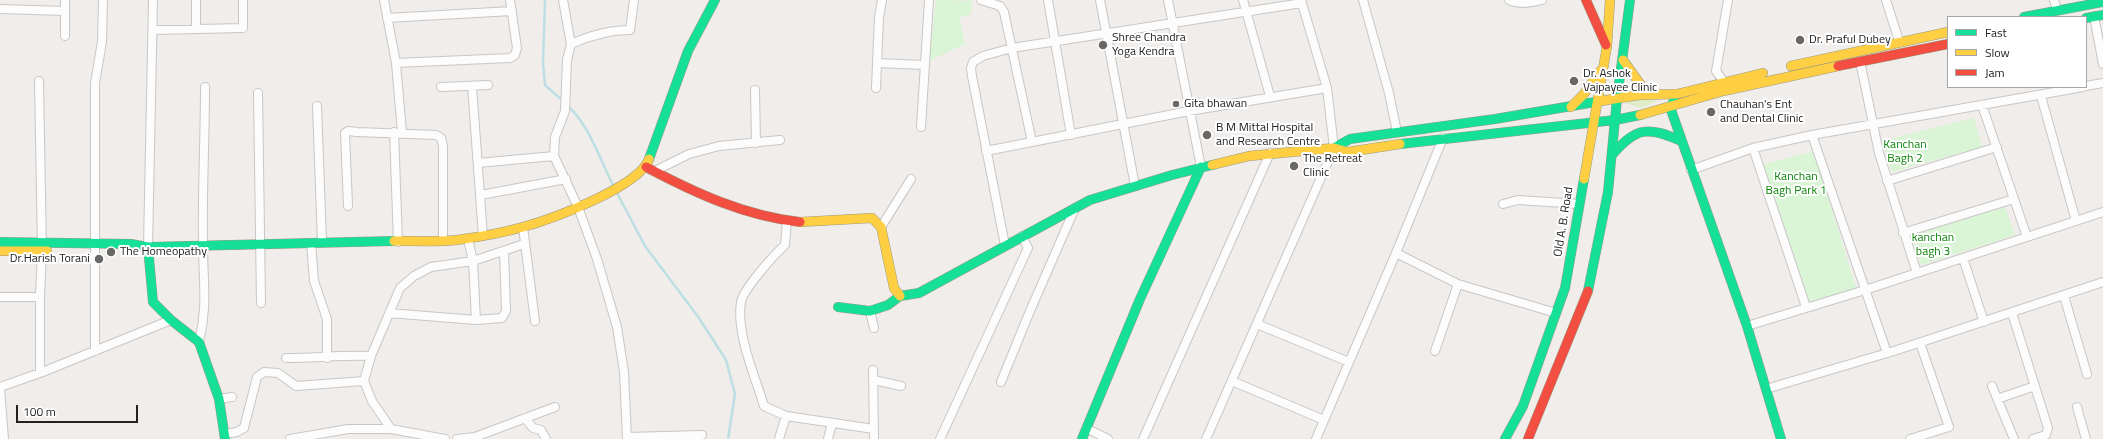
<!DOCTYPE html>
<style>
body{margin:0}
#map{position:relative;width:2103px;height:439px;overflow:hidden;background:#f0edea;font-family:"Titillium Web",sans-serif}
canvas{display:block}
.legend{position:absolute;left:1947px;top:16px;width:140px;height:72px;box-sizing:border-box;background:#fff;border:1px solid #a6a6a6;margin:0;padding:5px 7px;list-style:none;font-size:12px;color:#212121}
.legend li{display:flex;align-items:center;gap:8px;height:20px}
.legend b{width:20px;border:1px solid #a6a6a6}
.scale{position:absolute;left:16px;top:405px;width:122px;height:18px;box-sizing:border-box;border:2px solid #212121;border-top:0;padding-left:5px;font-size:12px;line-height:14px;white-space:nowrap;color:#212121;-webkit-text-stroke:3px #fff;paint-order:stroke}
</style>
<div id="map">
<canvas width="2103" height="439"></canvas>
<ul class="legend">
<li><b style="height:5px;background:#16e098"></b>Fast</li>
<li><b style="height:5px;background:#ffcf43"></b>Slow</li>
<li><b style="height:5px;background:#f24e42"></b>Jam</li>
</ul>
<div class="scale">100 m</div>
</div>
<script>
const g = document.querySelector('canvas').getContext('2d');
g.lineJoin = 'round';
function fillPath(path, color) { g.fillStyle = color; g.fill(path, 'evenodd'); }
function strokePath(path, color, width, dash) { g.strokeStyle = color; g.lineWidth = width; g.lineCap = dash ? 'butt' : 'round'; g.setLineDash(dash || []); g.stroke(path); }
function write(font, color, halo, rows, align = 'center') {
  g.font = font + ' "Titillium Web",sans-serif'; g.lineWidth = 4; g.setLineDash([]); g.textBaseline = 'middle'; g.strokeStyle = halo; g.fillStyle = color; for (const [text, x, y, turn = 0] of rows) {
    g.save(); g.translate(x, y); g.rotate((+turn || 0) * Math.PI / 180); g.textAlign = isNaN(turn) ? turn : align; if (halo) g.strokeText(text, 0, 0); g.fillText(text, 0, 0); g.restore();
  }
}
fillPath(new Path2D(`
 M1638 99 1660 100 1641 108 1624 103Z`), '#e0ecc8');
fillPath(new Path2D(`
 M936 0 972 1 971 14 959 18 965 44 929 61Z
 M1974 118 1982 147 1892 172 1882 141Z
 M1814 151 1856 288 1809 304 1761 165Z
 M2005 207 2015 235 1921 265 1911 235Z`), '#d9f5d6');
strokePath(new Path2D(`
 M545 0 543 63 545 85 563 101
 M567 105C590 126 599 158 613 185
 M616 191 645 246 699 318 726 360 735 394 728 439`), '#bddfe3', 2.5);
const street = new Path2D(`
 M384 0 396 63 402 132
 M563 0 571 44C589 36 610 30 630 30L634 0
 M981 0 1000 6 1004 12 1032 142
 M1048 0 1071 135
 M1100 0 1135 186
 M1168 0 1201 167
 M1243 0 1270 96
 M1363 0 1389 93 1397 132
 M1509 0C1519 5 1531 3 1542 0
 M1886 0 1899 41
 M2054 0 2057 10
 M0 9 65 11
 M2094 16 2103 64
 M387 18 512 11
 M196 29V0
 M153 30 243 28V0
 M65 36V0
 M571 44 567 60 565 111 555 137 554 156 578 207 597 259 617 327 624 372 627 439
 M1860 61 1879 153 1917 273
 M396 63 510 58 515 55 517 48 510 0
 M877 63 925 65
 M39 81 42 251 40 297V373
 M1722 85 1724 82 1716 71 1728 0
 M472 86 483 236
 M2086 86 2103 83
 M441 87 488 85
 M876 88 879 17 882 0
 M755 90 756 143
 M258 93 261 303
 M2041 96 2076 221
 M1982 105 2027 237
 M317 106 322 242
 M921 127 929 0
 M394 132 398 242
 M1812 135 1887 353
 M1753 148 1806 307
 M986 151 1189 111 1327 88
 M478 163 554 156
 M1691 170 1753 148 1812 135 2083 87
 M655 171 689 154 719 146 780 140
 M1887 181 1997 147
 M481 195 566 179
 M1503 204 1518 200 1579 204
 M348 206 345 133 348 131 357 132 436 135 441 138 443 146V241
 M523 227 535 321
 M881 227 911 179
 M1903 233 2014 199
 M468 239 473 261 476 320
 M311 243 314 281 327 319V358
 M1005 245 972 76 971 68 973 62 983 56 1012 48 1302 3
 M148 247 153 0
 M1396 253 1458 284 1556 313
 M1963 258 1984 322
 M2064 296 2087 374
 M0 297H40
 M870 311 874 328
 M389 313 476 320 502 318 506 311 504 251
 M2012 313 2048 428 2046 435 2033 439
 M1257 324 1349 362
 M1747 326 1865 290 2103 212
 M199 342C208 305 203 282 203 245 202 193 205 140 205 87
 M95 351V83L102 42 103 0
 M1435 351 1458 284
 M286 358C315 358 342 355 371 356
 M873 370 874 439
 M874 380 901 386
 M1232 381 1324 420
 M1001 382 1030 311 1075 208
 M1992 386 2014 439
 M0 387 40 373 171 320
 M0 388 4 439
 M1766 389 1894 351 2103 282
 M219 399 232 397
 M1997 399 2035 386
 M2077 407 2086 439
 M786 416 764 406C755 376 736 334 741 302 744 288 774 255 785 245L787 220
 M525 418 533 428 541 430 546 439
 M1086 428 1108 439
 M391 429 372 401 364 381 371 356 400 288 414 276 431 267 473 261 524 244
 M224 434 237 432 244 428 257 377 264 372 278 373 296 386 364 381
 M627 437 702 435
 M290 439 348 429H391L445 439
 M457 439 475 437 555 407
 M779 439 786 416 874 429
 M828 439 832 423
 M940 439 1028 248 1022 236
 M1143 439 1270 153
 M1206 439 1334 148 1327 88 1301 0
 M1316 439 1396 253 1443 138
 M1910 439 1949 427 1920 343`);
const fast = new Path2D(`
 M2024 17 2103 2
 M2086 18 2103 15
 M1674 101 1670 107 1747 326 1781 439
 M1400 144 1615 120 1640 115
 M1334 148 1350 139 1495 119 1601 101
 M1612 155C1636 127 1648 126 1681 141
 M649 159 688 51 715 0
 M0 242 131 244 148 247 394 241
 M148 247 153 302 171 320 199 342 219 399 225 439
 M1588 291 1608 192 1617 99 1630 0
 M838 307 870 311 888 305 900 296 919 293 1090 200 1172 175 1212 165
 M1082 439 1140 299 1201 167
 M1505 439 1523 406 1565 288 1584 179`);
const slow = new Path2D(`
 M1623 60 1648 95
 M1791 66 1948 32
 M1601 101 1639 95 1677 94 1763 73
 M1571 107 1584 94 1600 71
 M1640 115 1723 91 1838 66
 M1212 165 1249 156 1334 148 1348 152 1400 144
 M1584 179 1607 46 1610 0
 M800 222 872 218 881 227 894 288 900 296
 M394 241C415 241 437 242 457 240 479 237 502 233 523 227 552 219 639 187 649 159
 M0 251H47`);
const jam = new Path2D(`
 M1586 0 1606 45
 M1838 66 1948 44
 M646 167C695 193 745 216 800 222
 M1528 439 1588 291`);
strokePath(street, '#c8c7c6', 10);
strokePath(fast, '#9b9a80', 10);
strokePath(slow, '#9b9a80', 10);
strokePath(jam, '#9b9a80', 10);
strokePath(street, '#fdfcfc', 8);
strokePath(fast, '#16e098', 9);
strokePath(slow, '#ffcf43', 9);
strokePath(jam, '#f24e42', 9);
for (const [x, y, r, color] of [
 [1800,40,5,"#696867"],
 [1103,45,5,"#696867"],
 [1574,81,5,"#696867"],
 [1176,104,4,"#696867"],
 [1711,112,5,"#696867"],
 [1207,135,5,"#696867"],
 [1294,166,5,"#696867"],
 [111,252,5,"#696867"],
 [99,259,5,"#696867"]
]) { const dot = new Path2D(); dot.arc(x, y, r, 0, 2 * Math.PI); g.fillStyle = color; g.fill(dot); strokePath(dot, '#fff', 1.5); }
write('12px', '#212121', '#fff', [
 ["Shree Chandra",1112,38],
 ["Yoga Kendra",1112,52],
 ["Dr. Praful Dubey",1809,40],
 ["Dr. Ashok",1583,74],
 ["Vajpayee Clinic",1583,88],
 ["Gita bhawan",1184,104],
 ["Chauhan's Ent",1720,105],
 ["and Dental Clinic",1720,119],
 ["B M Mittal Hospital",1216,128],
 ["and Research Centre",1216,142],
 ["The Retreat",1303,159],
 ["Clinic",1303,173],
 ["The Homeopathy",120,252],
 ["Dr.Harish Torani",90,259,"right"]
], 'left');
write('12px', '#0c8509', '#fff', [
 ["Kanchan",1905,145],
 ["Bagh 2",1905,159],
 ["Kanchan",1796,177],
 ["Bagh Park 1",1796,191],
 ["kanchan",1933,238],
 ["bagh 3",1933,252]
]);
write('12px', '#212121', '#fff', [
 ["Old A. B. Road",1564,222,-81]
]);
</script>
